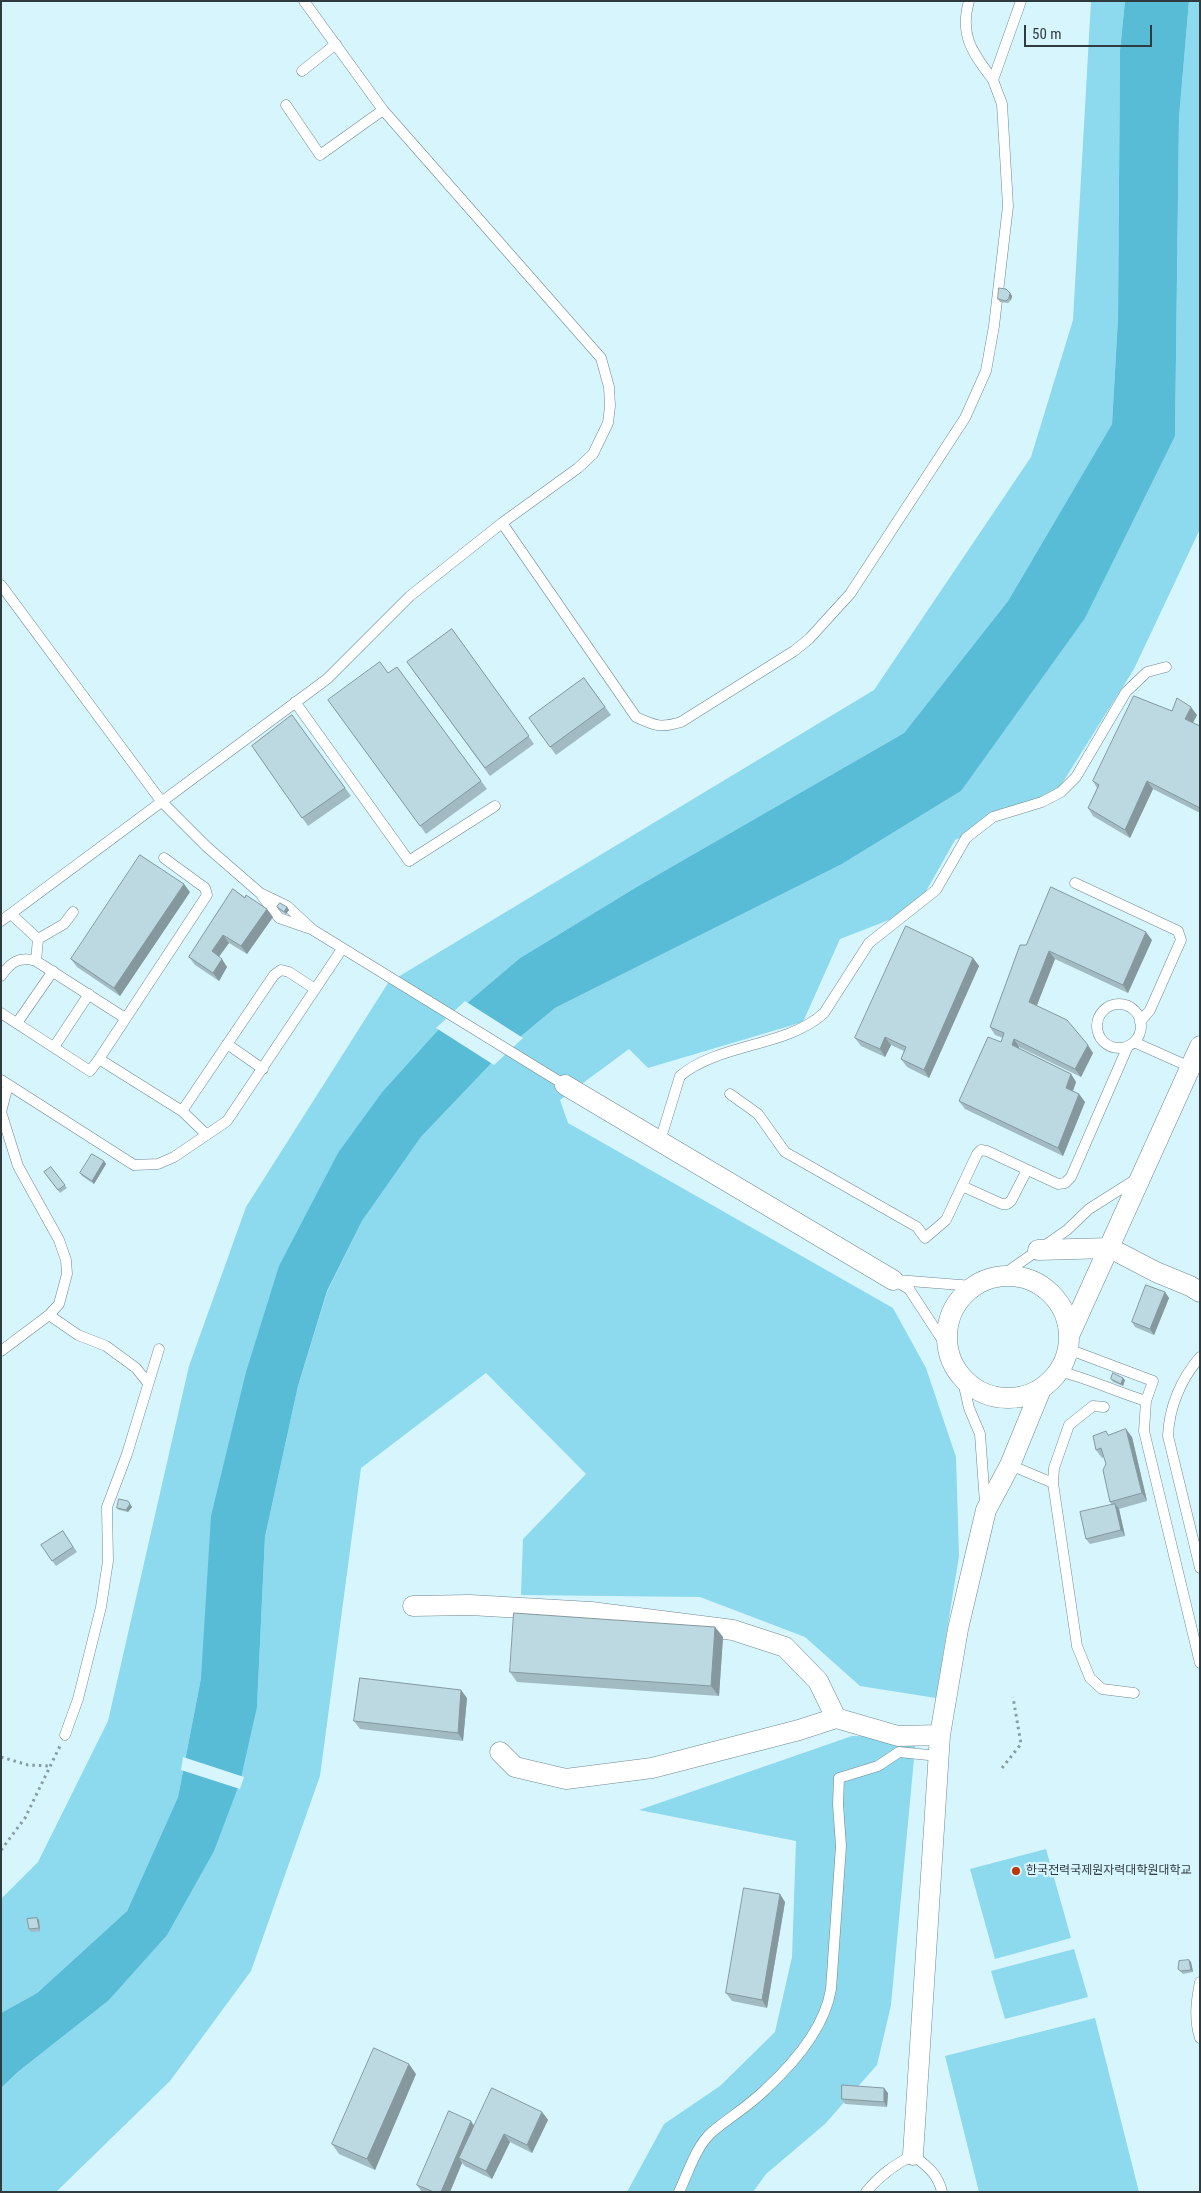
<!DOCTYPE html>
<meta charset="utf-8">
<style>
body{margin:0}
#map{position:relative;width:1201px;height:2193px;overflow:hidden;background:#d7f5fd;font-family:"Roboto Condensed",sans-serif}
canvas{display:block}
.frame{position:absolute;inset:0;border:2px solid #2f3b3e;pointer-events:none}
.scale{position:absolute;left:1024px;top:25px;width:128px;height:22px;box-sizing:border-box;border:2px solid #2f3b3e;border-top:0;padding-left:6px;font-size:15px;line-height:18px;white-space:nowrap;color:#2f3b3e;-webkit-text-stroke:4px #d7f5fd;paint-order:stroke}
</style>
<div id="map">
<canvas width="1201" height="2193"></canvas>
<div class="frame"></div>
<div class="scale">50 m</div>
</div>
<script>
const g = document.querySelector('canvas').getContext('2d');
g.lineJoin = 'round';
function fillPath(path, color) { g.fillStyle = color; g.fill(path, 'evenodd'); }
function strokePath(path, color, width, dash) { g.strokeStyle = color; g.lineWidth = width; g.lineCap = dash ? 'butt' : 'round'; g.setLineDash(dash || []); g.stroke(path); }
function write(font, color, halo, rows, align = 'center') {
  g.font = font + ' "Roboto Condensed","Noto Sans KR",sans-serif'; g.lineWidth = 4.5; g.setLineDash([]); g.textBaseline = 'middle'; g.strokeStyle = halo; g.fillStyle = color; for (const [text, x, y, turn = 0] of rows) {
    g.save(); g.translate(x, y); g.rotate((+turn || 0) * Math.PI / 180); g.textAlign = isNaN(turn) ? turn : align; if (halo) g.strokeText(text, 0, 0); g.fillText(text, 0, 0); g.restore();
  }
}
fillPath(new Path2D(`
 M1091 1H1125L1120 50 1118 318 1112 424 1008 601 904 733 640 885 520 958 447 1020 383 1091 201 1678 178 1797 127 1911 37 1993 1 2013V1899L38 1862 108 1721 189 1366 246 1207 388 983 874 690 1031 457 1073 320Z
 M1189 1H1200V529L1134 669 1056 793 955 840 924 895 889 920 840 939 803 1022 648 1068 629 1049 560 1100 568 1123 893 1308 926 1368 956 1457 959 1556 936 1698 860 1686 805 1637 700 1597 521 1595 523 1539 586 1474 486 1373 361 1468 320 1776 251 1971 170 2081 56 2192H1V2088L19 2071 108 2001 257 1707 265 1537 298 1386 327 1292 362 1221 421 1137 502 1052 555 1008 842 864 961 791 1175 436 1179 118Z
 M852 1736 916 1737 891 2005 877 2065 825 2124 766 2174 753 2192H627L664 2124 720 2086 775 2032 792 1957 796 1841 639 1810Z
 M1046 1849 1071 1938 995 1959 970 1869Z
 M1074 1949 1088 1997 1005 2019 991 1971Z
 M1095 2018 1139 2192H979L945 2056Z`), '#8dd9ee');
fillPath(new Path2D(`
 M1125 1H1189L1179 118 1175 436 1085 618 961 791 842 864 555 1008 502 1052 421 1137 362 1221 327 1291 298 1386 265 1537 257 1707 240 1782 214 1851 167 1935 108 2001 19 2071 1 2088V2013L37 1993 127 1911 178 1797 201 1678 211 1516 246 1372 279 1266 338 1153 383 1091 447 1020 520 958 640 885 904 733 1008 601 1112 424 1118 318 1120 50Z`), '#59bcd6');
fillPath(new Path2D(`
 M465 1001 523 1038 494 1065 436 1028Z
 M183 1757 244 1777 240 1789 181 1770Z`), '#d7f5fd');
const lane = new Path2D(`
 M969 1C959 36 973 53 993 80
 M302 71 336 44
 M286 105 320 155 383 110
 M502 523 636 717C655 726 661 728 681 722L794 651 809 639 850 594 965 418 986 371 994 326 1008 206 1002 104 993 80 1021 1
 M1 585 161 801 207 847 260 893 287 906 313 930 565 1085
 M295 702 409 861 495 806
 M164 858 205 888 207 895 99 1059 182 1111 207 1135
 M1075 883 1178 931 1181 940 1150 1010 1140 1022
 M262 896 279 918 308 928
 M11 914 38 939 36 961
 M1 921 327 679 410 596 502 523 578 468 593 454 608 423 610 406 609 387 601 358 383 110 304 1
 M38 939 64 924 73 912
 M1 976C11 962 19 956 36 961L125 1018
 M1097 1026a22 22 0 1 1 44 0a22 22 0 1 1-44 0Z
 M1 1013 90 1071 99 1059
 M17 1023 53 971
 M1134 1042 1190 1067
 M227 1044 263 1069
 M54 1047 89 994
 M1 1080 134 1165 158 1164 174 1157 227 1121 342 949
 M730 1094 758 1114 785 1152 917 1227 925 1238 946 1220 977 1154 981 1150 987 1151 1058 1184 1065 1183 1071 1177 1128 1046
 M182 1111 274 975 281 970 289 972 315 989
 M660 1141 680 1076C719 1043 787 1047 824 1013L869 943 936 890 966 838 993 817 1042 802 1061 792 1076 777 1126 692 1147 672 1166 667
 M962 1186 1002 1204H1007L1011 1201 1027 1170
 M1001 1276 1067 1230 1089 1209 1138 1178
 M893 1280 909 1289 947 1347
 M897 1280 973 1286
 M49 1315 78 1335 106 1346 136 1368 148 1383
 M1068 1349 1153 1381 1146 1401 1144 1431 1200 1663
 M1 1351 49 1315 59 1304 67 1274 66 1260 59 1240 18 1166 1 1112 8 1085
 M1200 1357C1181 1379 1169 1407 1168 1436L1200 1568
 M1058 1371C1088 1378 1116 1392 1146 1401
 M962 1377 969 1408 980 1434 985 1503
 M1104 1407 1093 1406 1069 1425 1054 1468 1053 1483 1077 1646 1090 1678 1102 1689 1134 1693
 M1010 1465 1053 1483
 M65 1735 78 1699 101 1607 108 1561 107 1507 127 1454 159 1349
 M1200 1982C1196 2002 1194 2019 1200 2038
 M679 2192C688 2173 696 2146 712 2132 730 2117 750 2105 766 2089 794 2063 825 2027 831 1989L841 1846 838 1804 839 1778 878 1766 899 1752 938 1756
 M866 2192C880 2175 894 2165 913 2155 927 2166 938 2174 942 2192`);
const street = new Path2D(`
 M565 1085 893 1280
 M1038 1250 1110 1248 1156 1272 1190 1286 1200 1292
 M947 1337a61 61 0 1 1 122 0a61 61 0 1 1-122 0Z
 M1069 1336 1200 1046
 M413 1606 470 1605 591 1612 733 1630 785 1647 818 1681 836 1718
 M500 1752 515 1767 566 1779 652 1768 799 1730 836 1718 898 1736 940 1735
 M913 2155 940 1735 958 1629 986 1510 1010 1465 1041 1389`);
strokePath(lane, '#6e8991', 11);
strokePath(street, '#6e8991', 21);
strokePath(new Path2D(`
 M1 1757 28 1765 50 1766
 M1002 1768 1021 1744 1013 1697
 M1 1850 25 1818 60 1746`), '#879da2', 3, [2.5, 4]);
strokePath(lane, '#fff', 10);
strokePath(street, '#fff', 20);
fillPath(new Path2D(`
 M1010 293 1012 296 1011 300 1008 303 1000 302 998 299Z
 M452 629 534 744 490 776 407 662Z
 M397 667 487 789 426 834 328 700 388 673Z
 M584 678 611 715 556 755 529 718Z
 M1172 711 1197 715 1193 723 1200 726V813L1153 789 1130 838 1093 816 1088 808 1097 788 1093 781Z
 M292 715 351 796 308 826 252 746Z
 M233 889 273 917 247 954 229 943 219 957 227 967 219 981 195 965 189 957Z
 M190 892 120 996 77 967 71 959Z
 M277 907H287L289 910 286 914 279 910Z
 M1152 940 1128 993 1055 959 1037 1005 1093 1053 1081 1077 1019 1047V1048L1071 1074 1076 1082 1073 1091 1079 1094 1085 1102 1063 1156 965 1109 959 1101 1001 1042 1003 1038 995 1035 990 1027 1026 945Z
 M973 958 979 966 929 1078 907 1067 901 1059 904 1051 891 1045 885 1057 861 1046 855 1038Z
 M104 1161 106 1164 94 1184 82 1176 80 1173Z
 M51 1167 67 1188 60 1193 44 1172Z
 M1165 1292 1169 1298 1154 1335 1135 1327 1132 1322Z
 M1111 1379 1125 1380 1123 1386 1113 1382Z
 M1109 1435 1132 1437 1147 1501 1119 1509 1125 1536 1090 1544 1086 1539 1112 1505 1110 1502 1106 1464 1104 1457 1102 1458 1096 1450Z
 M128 1501 132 1507 128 1512 119 1510 117 1508Z
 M63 1531 77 1552 56 1566 41 1545Z
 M715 1627 723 1637 719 1696 517 1682 510 1672Z
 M467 1698 463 1741 360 1729 354 1721Z
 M785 1902 767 2008 732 2001 726 1993Z
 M39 1920 40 1931 31 1932 29 1929Z
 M1189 1960 1191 1962 1193 1972 1183 1974 1178 1969Z
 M416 2074 375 2170 339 2154 332 2144Z
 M888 2093 887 2107 845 2104 842 2099Z
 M542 2112 548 2120 532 2153 510 2142 492 2179 465 2166 462 2163 450 2192H422L417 2185 474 2126Z`), '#a2bbc2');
fillPath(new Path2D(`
 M1010 293 1012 296 1011 300 1009 298Z
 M1191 707 1197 715 1191 726 1185 719Z
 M1147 781 1153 789 1130 838 1125 830Z
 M184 884 190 892 120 996 114 988Z
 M287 907 289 910 286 914 284 912Z
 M267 909 273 917 247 954 241 946Z
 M1146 932 1152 940 1128 993 1123 985Z
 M223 935 229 943 217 959 212 951Z
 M1049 951 1055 959 1035 1010 1029 1002Z
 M973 958 979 966 929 1078 924 1070Z
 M222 959 227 967 219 981 213 973Z
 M885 1037 891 1045 885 1057 880 1049Z
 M1014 1039 1019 1047 1018 1053 1012 1045Z
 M1088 1045 1093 1053 1081 1077 1075 1069Z
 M1071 1074 1076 1082 1071 1096 1066 1088Z
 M1079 1094 1085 1102 1063 1156 1058 1148Z
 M104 1161 106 1164 94 1184 92 1181Z
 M1165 1292 1169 1298 1154 1335 1150 1329Z
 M1123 1378 1125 1380 1123 1386 1121 1384Z
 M1126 1429 1132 1437 1147 1501 1142 1493Z
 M130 1504 132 1507 128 1512 126 1510Z
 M1115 1504 1119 1509 1125 1536 1121 1530Z
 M715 1627 723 1637 719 1696 711 1686Z
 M461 1690 467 1698 463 1741 458 1733Z
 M780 1894 785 1902 767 2008 762 2000Z
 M37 1918 39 1920 40 1931 39 1928Z
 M1189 1960 1191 1962 1193 1972 1191 1970Z
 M409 2064 416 2074 375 2170 367 2159Z
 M884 2088 888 2093 887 2107 884 2102Z
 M542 2112 548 2120 532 2153 527 2145Z
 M471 2121 476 2129 459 2158 462 2163 450 2192H441Z
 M504 2134 510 2142 492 2179 486 2171Z`), '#84989e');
const building = new Path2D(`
 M999 288 1006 289 1010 293 1009 298 1006 301 998 299Z
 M452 629 529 736 485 768 407 662Z
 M380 662 388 673 397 667 481 781 420 826 328 700Z
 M584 678 605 707 550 747 529 718Z
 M1134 696 1172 711 1177 698 1191 707 1185 719 1200 726V808L1147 781 1125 830 1088 808 1099 785 1093 781Z
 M292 715 345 788 302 818 252 746Z
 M140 855 184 884 114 988 71 959Z
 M1051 887 1146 932 1123 985 1049 951 1029 1002 1067 1020 1088 1045 1075 1069 1014 1039 1012 1045 1071 1074 1066 1088 1079 1094 1058 1148 959 1101 988 1037 1001 1042 1004 1033 990 1027 1020 945H1026Z
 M233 889 245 898 246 895 267 909 241 946 223 935 212 951 222 959 213 973 189 957Z
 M280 903 287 907 284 912 277 907Z
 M906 926 973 958 924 1070 901 1059 906 1047 885 1037 880 1049 855 1038Z
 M92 1154 104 1161 92 1181 80 1173Z
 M51 1167 65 1185 58 1190 44 1172Z
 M1146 1285 1165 1292 1150 1329 1132 1322Z
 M1113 1373 1123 1378 1121 1384 1111 1379Z
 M1126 1429 1142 1493 1110 1502 1103 1470 1106 1464 1101 1448 1096 1450 1093 1436 1106 1431 1108 1435Z
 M119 1499 128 1501 130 1504 126 1510 117 1508Z
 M1115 1504 1121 1530 1086 1539 1080 1512Z
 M63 1531 73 1547 52 1561 41 1545Z
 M514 1613 715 1627 711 1686 510 1672Z
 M360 1678 461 1690 458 1733 354 1721Z
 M744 1888 780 1894 762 2000 726 1993Z
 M37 1918 39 1928 29 1929 27 1919Z
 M1189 1960 1191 1970 1181 1971 1178 1969 1179 1961Z
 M374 2048 409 2064 367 2159 332 2144Z
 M842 2085 884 2088V2102L842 2099Z
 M492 2088 542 2112 527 2145 504 2134 486 2171 459 2158Z
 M449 2111 471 2121 441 2192H434L417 2185Z`);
fillPath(building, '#bcd9e1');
strokePath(building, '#84989e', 1);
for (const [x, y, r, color] of [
 [1016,1871,5,"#be3600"]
]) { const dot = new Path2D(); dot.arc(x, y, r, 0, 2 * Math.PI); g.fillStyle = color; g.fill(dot); strokePath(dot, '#d7f5fd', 2); }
write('12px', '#2f3b3e', '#d7f5fd', [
 ["한국전력국제원자력대학원대학교",1026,1871]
], 'left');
</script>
